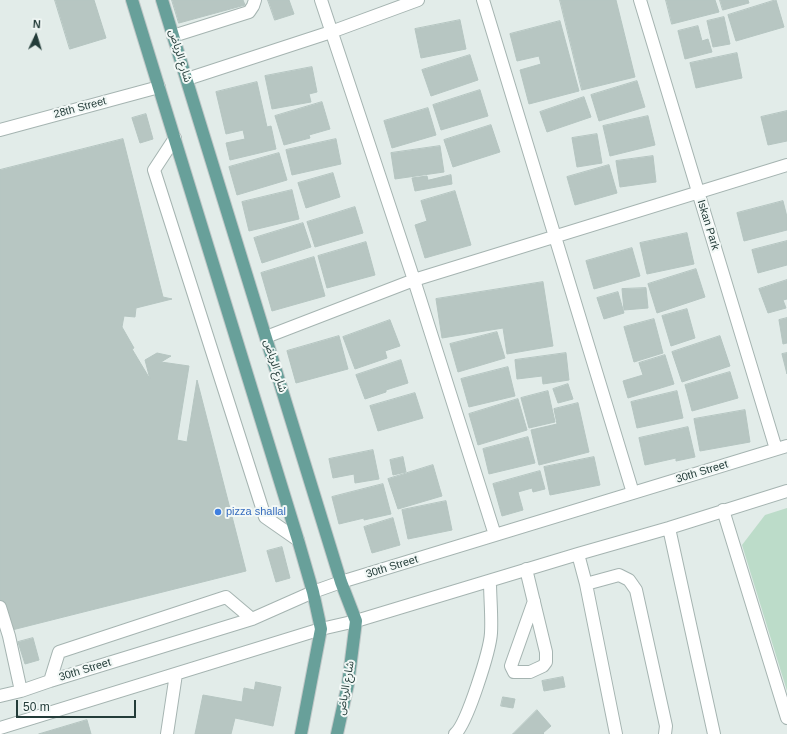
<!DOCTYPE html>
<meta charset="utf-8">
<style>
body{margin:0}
#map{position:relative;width:787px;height:734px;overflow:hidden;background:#e2ece9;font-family:Helvetica,sans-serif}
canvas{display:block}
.north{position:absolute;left:16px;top:16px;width:40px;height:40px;-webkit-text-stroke:3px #f2f8f6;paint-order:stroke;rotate:4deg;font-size:11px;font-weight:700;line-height:16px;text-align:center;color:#233c39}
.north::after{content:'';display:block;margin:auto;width:14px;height:18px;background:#233c39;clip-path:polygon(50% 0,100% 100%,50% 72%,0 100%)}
.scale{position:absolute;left:16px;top:700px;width:120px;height:18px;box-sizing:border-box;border:2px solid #233c39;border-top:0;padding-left:5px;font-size:12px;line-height:14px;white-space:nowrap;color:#233c39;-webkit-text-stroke:3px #f2f8f6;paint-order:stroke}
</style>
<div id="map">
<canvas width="787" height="734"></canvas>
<div class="north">N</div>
<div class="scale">50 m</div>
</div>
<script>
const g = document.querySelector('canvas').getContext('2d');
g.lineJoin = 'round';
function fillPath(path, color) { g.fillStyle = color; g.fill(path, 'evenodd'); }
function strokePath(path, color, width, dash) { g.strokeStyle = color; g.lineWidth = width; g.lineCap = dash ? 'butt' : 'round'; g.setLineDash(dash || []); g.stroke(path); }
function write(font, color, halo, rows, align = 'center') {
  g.font = font + ' Helvetica,"Noto Sans Arabic",sans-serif'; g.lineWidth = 4; g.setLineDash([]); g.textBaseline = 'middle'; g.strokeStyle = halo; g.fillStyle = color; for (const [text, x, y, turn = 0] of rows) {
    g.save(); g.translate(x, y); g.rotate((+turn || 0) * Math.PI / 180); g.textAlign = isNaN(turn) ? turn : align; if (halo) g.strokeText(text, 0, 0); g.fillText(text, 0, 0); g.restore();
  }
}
fillPath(new Path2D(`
 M787 508V691L742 545 765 515Z`), '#bcdcc9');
const building = new Path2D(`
 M55 0H94L106 38 70 49Z
 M172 0H243L245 5 179 23Z
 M268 0H289L294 14 275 20Z
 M560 0H616L635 77 582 90Z
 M666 0H715L719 12 672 24Z
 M720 0H748L749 3 723 10Z
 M776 0 784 27 736 41 728 15Z
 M724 17 730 44 713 47 707 21Z
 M460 20 466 49 421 58 415 29Z
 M560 21 579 91 529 104 520 70 541 64 539 56 517 61 510 34Z
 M698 26 702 41 708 39 712 52 685 59 678 31Z
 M737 53 742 78 696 88 690 63Z
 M470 55 478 80 431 96 422 70Z
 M312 67 317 92 309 94 311 102 272 109 265 76Z
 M637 81 645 107 599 121 591 95Z
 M257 82 267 127 271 126 276 149 230 160 226 143 245 139 243 130 226 134 216 92Z
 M480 90 488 116 441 130 433 105Z
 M584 97 591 117 547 132 540 112Z
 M322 102 330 129 309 135 310 138 284 145 275 116Z
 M428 108 436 135 392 148 384 121Z
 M787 111V141L768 145 761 117Z
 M146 114 153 139 140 143 132 118Z
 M648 116 655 145 610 156 603 126Z
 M491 125 500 152 453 167 444 140Z
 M597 134 602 163 577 167 572 138Z
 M123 139 163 297 172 299 136 308 135 317 124 316 122 327 134 348 132 349 150 379 145 360 157 353 171 356 161 362 189 366 177 440 187 442 197 380 246 571 8 631 0 601V170Z
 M336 139 341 164 292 175 286 150Z
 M440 146 444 172 395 179 391 153Z
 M279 153 287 180 237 195 229 167Z
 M653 156 656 182 620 187 616 161Z
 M609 165 617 193 575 205 567 177Z
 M333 173 340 197 306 208 298 183Z
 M451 175 452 184 415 191 412 178 427 176 428 180Z
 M292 190 299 219 249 231 242 202Z
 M455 191 471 245 425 258 415 225 427 221 421 201Z
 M783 201 787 217V230L744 241 737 213Z
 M355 207 363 233 315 247 307 222Z
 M303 223 311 247 262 263 254 238Z
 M687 233 694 264 647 274 640 243Z
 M787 241V265L758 273 752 250Z
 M366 242 375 275 327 288 318 256Z
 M632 248 640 276 594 289 586 261Z
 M314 257 325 296 272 311 261 273Z
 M696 269 705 297 657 313 648 284Z
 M787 280V299L783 300 786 308 768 313 759 289Z
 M543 282 553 346 507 354 503 328 442 338 436 299Z
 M646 288 648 308 624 310 622 289Z
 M618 292 624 313 604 319 597 298Z
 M687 309 695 338 671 346 662 316Z
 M787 318V343L783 344 779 320Z
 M654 319 663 353 634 362 624 327Z
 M390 320 400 346 385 351 387 358 355 369 343 337Z
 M497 332 505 358 458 372 450 344Z
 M339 336 348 369 296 383 287 351Z
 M720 336 730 366 682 382 672 352Z
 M566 353 569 380 543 384 542 376 517 379 515 360Z
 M787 353V374L782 354Z
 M665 355 674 384 628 398 623 381 643 375 639 363Z
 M401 360 408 383 386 390V392L365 399 356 375Z
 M508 367 515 396 469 407 461 379Z
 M730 372 738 398 692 411 685 385Z
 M568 384 573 399 558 403 553 389Z
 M548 391 555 422 529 428 521 398Z
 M677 391 683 418 637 428 631 402Z
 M415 393 423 418 378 431 370 406Z
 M518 399 527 430 478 445 469 414Z
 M578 403 589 452 539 465 531 430 557 424 554 409Z
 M745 410 750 442 700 451 694 419Z
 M688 427 695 457 676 461V458L645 465 639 438Z
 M528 437 535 463 489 474 483 449Z
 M373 450 379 479 355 483 354 474 333 478 329 459Z
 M403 457 406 472 393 475 390 460Z
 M594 457 600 485 550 495 544 467Z
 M433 465 442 496 398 509 388 479Z
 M540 471 545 489 533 492 532 488 518 492 523 510 502 516 493 484Z
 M383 484 391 514 364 520V518L339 524 332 497Z
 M446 501 452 530 408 539 402 510Z
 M393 518 400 545 372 553 364 527Z
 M282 547 290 578 276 582 267 551Z
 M33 638 39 660 25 664 18 642Z
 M563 677 565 687 544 691 542 681Z
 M256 682 281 687 273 726 235 718 231 734H195L203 695 242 702 244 688 254 690Z
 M503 697 515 699 513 708 501 706Z
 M537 710 551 726 543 733 544 734H513Z
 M87 720 91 734H39Z`);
fillPath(building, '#b7c6c2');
strokePath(building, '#b5c5c1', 1);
const minor = new Path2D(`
 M321 0 414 280 495 535
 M483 0 633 493
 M640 0 776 449
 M173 36 249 12 253 6 255 0
 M187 79 331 32 418 0
 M0 130 159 87
 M175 138 154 170 265 517 298 540
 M266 337 414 280 787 165
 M723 510 787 718
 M669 528 714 734
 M578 554 586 584 616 734
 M526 569 546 652V662L543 666 530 672H514L511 666 512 663 534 601
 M586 584 619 575 629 580 636 590 666 726 665 734
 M0 607 9 636 21 691
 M50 681 59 652 226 597 252 619
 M0 696 21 691 50 681 252 619 313 592 341 582 787 446
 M0 728 321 629 356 621 578 554 669 528 787 491
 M167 734 176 674
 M455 734C467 724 490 650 491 633 492 616 490 598 490 581`);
const major = new Path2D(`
 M132 0 298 540 313 592 321 629 301 734
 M162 0 341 582 356 621 348 684 337 734`);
strokePath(minor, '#a5b4b1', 14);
strokePath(major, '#c1c8c8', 14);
strokePath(minor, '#fff', 12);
strokePath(major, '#68a09a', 12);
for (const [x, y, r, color] of [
 [218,512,4,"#3f7fe0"]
]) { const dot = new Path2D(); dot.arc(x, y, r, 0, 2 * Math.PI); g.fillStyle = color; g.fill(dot); strokePath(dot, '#f2f8f6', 1.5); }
write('11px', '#233c39', '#f2f8f6', [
 ["شارع الرياض",180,56,73],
 ["28th Street",80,108,-15],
 ["Iskan Park",708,225,73],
 ["شارع الرياض",275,366,73],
 ["30th Street",702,472,-17],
 ["30th Street",392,567,-17],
 ["30th Street",85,670,-17],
 ["شارع الرياض",346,688,-80]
]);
write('11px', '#366cbe', '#f2f8f6', [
 ["pizza shallal",226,512]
], 'left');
</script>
